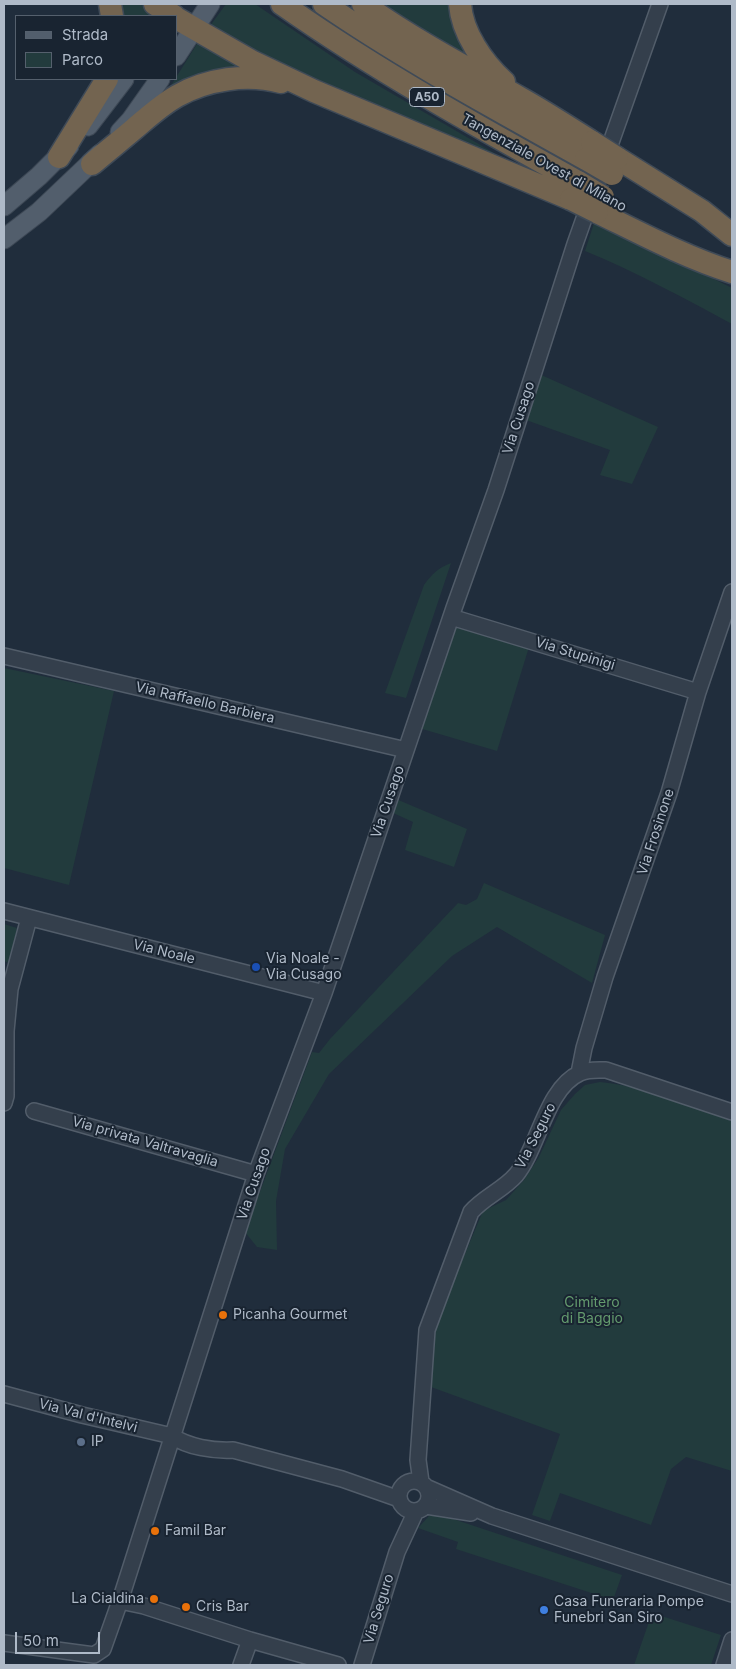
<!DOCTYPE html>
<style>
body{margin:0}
#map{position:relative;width:736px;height:1669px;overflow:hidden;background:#202d3c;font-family:Inter,sans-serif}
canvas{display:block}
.frame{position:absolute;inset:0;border:5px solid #afbac8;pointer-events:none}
.legend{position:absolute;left:15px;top:15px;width:162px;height:65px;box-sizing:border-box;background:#192431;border:1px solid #55606d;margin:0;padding:6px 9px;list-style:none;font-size:15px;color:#afbac8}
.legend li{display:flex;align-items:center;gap:10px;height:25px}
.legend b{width:25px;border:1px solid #55606d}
.scale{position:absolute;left:15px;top:1632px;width:85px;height:22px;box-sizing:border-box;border:2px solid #afbac8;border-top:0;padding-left:6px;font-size:15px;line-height:18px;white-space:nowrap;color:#afbac8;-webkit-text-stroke:4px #192431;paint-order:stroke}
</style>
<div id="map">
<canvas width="736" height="1669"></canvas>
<div class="frame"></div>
<ul class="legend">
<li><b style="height:6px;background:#525e6c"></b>Strada</li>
<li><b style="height:14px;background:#223b3d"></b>Parco</li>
</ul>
<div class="scale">50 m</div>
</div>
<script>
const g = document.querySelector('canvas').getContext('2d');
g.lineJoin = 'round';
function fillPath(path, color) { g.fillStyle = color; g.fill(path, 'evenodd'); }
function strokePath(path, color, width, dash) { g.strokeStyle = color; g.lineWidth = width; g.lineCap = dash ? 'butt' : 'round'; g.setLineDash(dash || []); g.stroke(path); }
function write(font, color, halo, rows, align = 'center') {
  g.font = font + ' Inter,sans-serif'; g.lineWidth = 4; g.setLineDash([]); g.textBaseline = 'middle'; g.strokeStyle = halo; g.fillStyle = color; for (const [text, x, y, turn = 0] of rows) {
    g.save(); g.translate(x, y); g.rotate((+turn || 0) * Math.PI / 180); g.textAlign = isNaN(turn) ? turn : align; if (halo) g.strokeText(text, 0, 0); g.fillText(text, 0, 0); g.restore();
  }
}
fillPath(new Path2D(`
 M117 4H140L155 13 153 16H119Z
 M226 4H255L355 72 501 157 497 162 207 30Z
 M375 4H453L469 57Z
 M200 39 255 71 162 100Z
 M595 220 732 288V324C684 298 636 272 585 251Z
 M539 374 658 427 632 484 600 475 610 450 526 420Z
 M451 563 406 698 385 693 424 585C432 574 438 568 451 563Z
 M454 626 529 647 497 751 419 728Z
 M4 668 114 691 69 885 4 868Z
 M396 799 467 829 454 867 405 850 413 822 391 812Z
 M484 883 605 935 592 983 497 927 452 956 329 1074 285 1149 276 1201 277 1250 257 1247 245 1232 312 1052 319 1053 330 1039 458 903 466 905 477 899Z
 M4 924 17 928 9 963 4 961Z
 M600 1082C645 1086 689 1106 732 1121V1471L686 1457 671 1469 651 1525 560 1493 550 1521 532 1515 560 1434 431 1387 434 1327 483 1211 506 1200 524 1180 539 1157 561 1110 575 1094 585 1085Z
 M438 1514 622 1575 613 1600 456 1549 458 1542 418 1528 429 1516Z
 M652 1613 721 1635 711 1665H634Z`), '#223b3d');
const minor = new Path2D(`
 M451 617 698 692
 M4 656 406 750
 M4 911 324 993
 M579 1073 584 1048 605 977 669 793 698 692 732 592
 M4 1103 6 1096V1031L10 989 29 918
 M34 1111 256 1174
 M4 1394 82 1415 172 1436C188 1447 213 1451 233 1450L342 1479 399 1499
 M399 1496a15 15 0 1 1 30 0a15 15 0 1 1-30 0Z
 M421 1482 418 1460 427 1330 471 1212C484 1197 503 1190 516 1175 538 1149 546 1088 580 1073 588 1069 598 1070 606 1070L732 1112
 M426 1487 492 1516 732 1594
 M426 1506 471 1513
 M120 1601 144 1606 250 1640 338 1665
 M4 1643 94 1655 103 1649 120 1601 256 1174 324 993 454 608 496 490 575 244 660 4
 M241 1665 250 1640
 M362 1665 397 1552 416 1511
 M724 1665 732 1640`);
const major = new Path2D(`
 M176 56 210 4
 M88 126 124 79
 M120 132 131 120 160 79
 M4 206 39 176 69 146
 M4 239 39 212 100 154`);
const highway = new Path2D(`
 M110 4 112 16
 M155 4 174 16
 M282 4C376 70 477 126 578 182
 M324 4C407 61 497 109 586 159
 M363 4C412 39 467 68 520 98 545 112 568 127 592 142
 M460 4C462 33 483 63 504 82
 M176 18 253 62 314 91 571 199
 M59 157 107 79
 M617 158 702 211 732 235
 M92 164C106 152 120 141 134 129 147 118 161 105 177 96 207 79 247 73 281 82
 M597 212C642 234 685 257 732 272`);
strokePath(minor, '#525d6a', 18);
strokePath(major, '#3d4855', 21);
strokePath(highway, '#3f4a57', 25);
strokePath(minor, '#343f4c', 15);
strokePath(major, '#525e6c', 19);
strokePath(highway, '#736450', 22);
const highwayBridge = new Path2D(`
 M592 142 617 158
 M586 159 612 174
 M578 182 603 197
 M571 199 597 212`);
strokePath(highwayBridge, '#3f4a57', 25, []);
strokePath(highwayBridge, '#736450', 22);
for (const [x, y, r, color] of [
 [256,967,5,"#1a4fb4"],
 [223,1315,5,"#e8710a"],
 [81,1442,5,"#5c6f8a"],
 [155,1531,5,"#e8710a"],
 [154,1599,5,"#e8710a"],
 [186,1607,5,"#e8710a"],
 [544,1610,5,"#3f7fe0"]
]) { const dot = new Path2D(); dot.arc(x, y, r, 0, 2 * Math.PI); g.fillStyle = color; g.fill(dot); strokePath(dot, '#192431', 2); }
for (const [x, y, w] of [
 [427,97,35]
]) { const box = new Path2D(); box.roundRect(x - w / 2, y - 9.5, w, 19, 4); g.fillStyle = '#192431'; g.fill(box); strokePath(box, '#afbac8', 1); }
write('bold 12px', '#afbac8', null, [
 ["A50",427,97]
]);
write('14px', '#afbac8', '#192431', [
 ["Tangenziale Ovest di Milano",544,163,29],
 ["Via Cusago",519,418,-72],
 ["Via Stupinigi",575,654,17],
 ["Via Raffaello Barbiera",205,703,13],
 ["Via Cusago",388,802,-71],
 ["Via Frosinone",656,832,-72],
 ["Via Noale",164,952,14],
 ["Via Seguro",536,1136,-63],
 ["Via privata Valtravaglia",145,1142,16],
 ["Via Cusago",254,1184,-71],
 ["Via Val d'Intelvi",88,1416,14],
 ["Via Seguro",379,1609,-73]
]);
write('14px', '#afbac8', '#192431', [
 ["Via Noale -",266,959],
 ["Via Cusago",266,975],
 ["Picanha Gourmet",233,1315],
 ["IP",91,1442],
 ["Famil Bar",165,1531],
 ["La Cialdina",144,1599,"right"],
 ["Casa Funeraria Pompe",554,1602],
 ["Funebri San Siro",554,1618],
 ["Cris Bar",196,1607]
], 'left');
write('14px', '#649b6e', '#192431', [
 ["Cimitero",592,1303],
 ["di Baggio",592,1319]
]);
</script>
